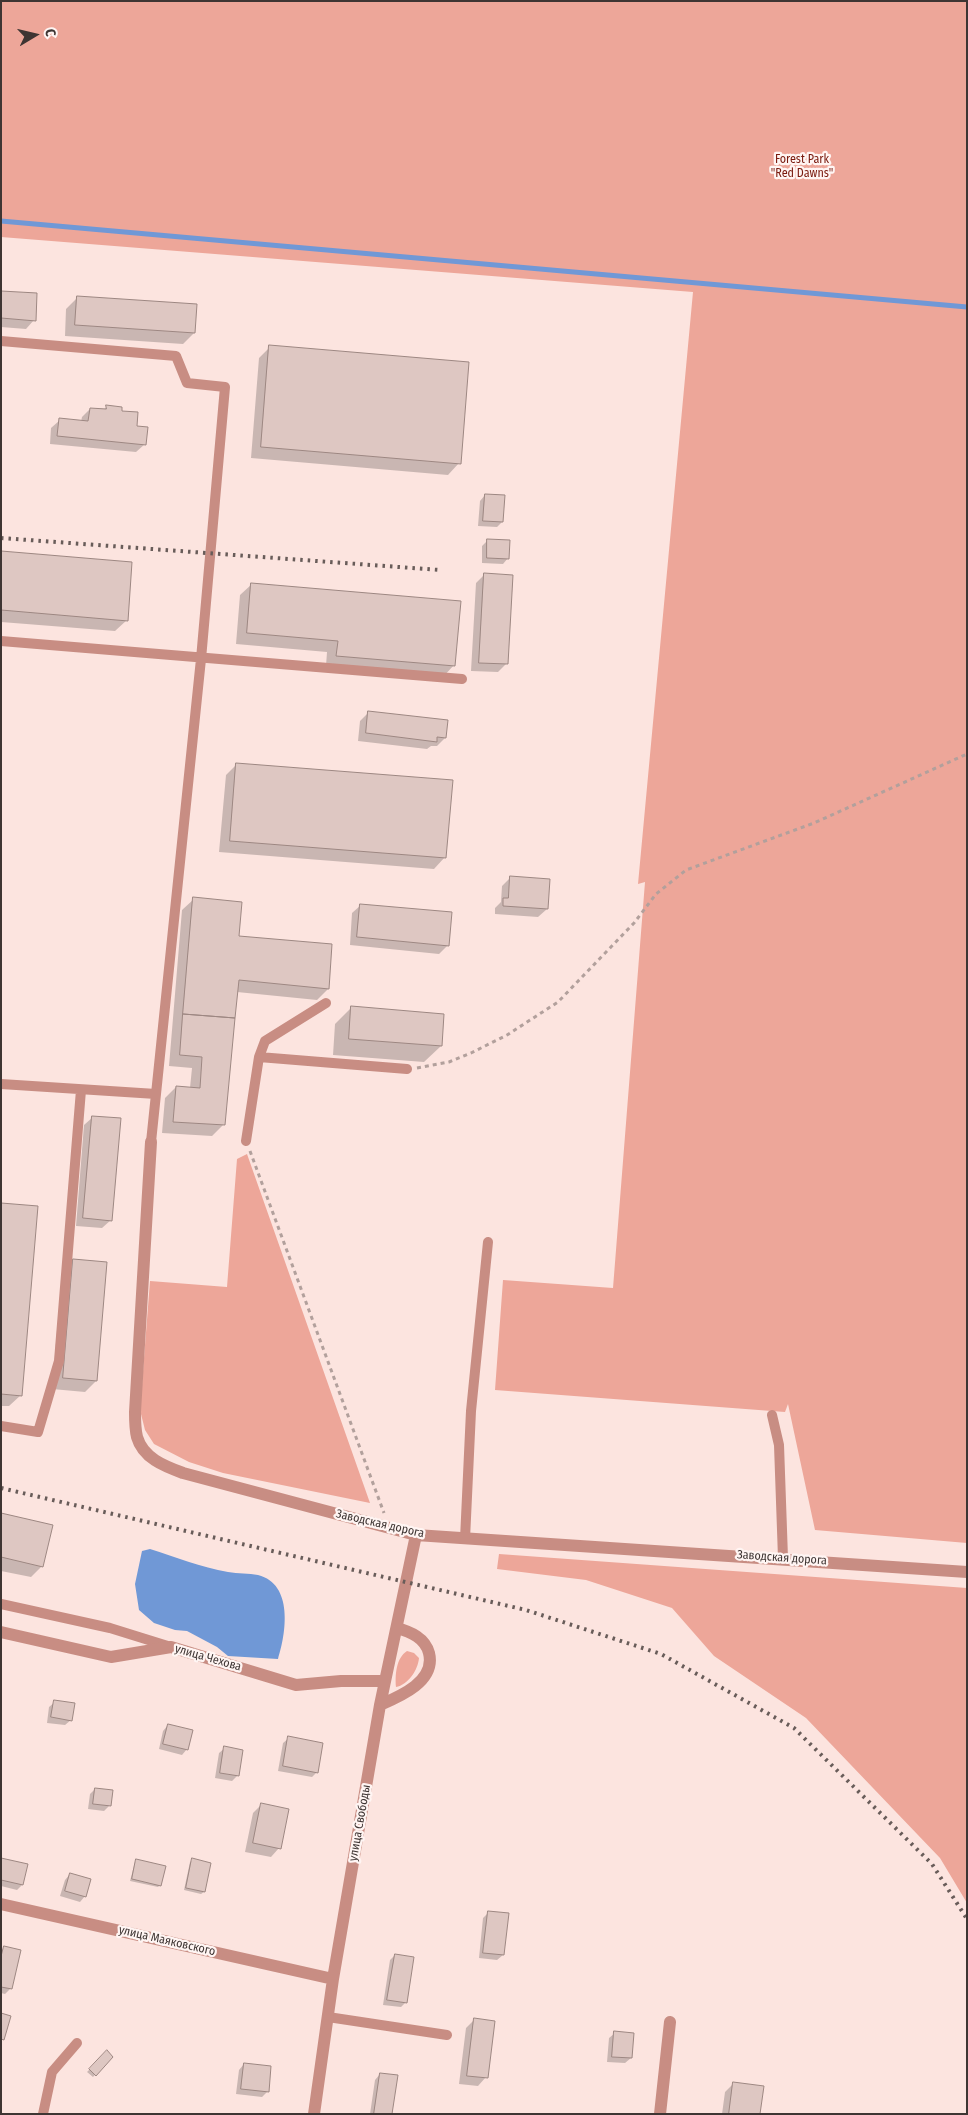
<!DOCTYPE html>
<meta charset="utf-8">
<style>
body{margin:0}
#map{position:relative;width:968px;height:2115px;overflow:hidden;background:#fce4df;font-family:"Fira Sans Condensed",sans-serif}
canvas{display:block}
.frame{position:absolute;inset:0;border:2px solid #3e3533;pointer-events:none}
.north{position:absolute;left:10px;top:10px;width:50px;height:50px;-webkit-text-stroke:4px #fff5f3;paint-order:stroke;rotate:81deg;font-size:14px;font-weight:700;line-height:20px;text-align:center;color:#3e3533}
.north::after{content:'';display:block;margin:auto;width:18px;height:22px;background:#3e3533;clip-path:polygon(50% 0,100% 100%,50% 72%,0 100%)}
</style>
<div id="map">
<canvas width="968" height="2115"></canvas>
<div class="frame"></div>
<div class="north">С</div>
</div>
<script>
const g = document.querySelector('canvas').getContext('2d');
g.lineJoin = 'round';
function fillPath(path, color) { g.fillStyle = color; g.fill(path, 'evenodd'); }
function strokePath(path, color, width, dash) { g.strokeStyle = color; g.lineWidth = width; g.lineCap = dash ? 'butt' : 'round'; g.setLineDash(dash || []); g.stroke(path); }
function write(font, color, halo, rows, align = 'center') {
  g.font = font + ' "Fira Sans Condensed",sans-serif'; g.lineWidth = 4.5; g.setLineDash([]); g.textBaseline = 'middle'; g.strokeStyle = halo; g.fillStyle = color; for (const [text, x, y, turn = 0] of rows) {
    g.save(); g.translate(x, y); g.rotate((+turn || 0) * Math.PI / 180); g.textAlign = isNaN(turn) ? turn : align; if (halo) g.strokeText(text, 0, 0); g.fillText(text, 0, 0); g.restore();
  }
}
fillPath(new Path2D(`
 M1 1H967V1543L815 1530 788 1404 785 1412 495 1390 503 1280 613 1288 645 882 638 884 693 292 1 237Z
 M247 1154 370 1503 223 1473 189 1462 154 1444 145 1430 140 1410 150 1281 227 1287 237 1159Z
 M499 1554 967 1588V1903L940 1858 806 1718 714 1656 672 1608 586 1580 497 1569Z
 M407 1651 414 1653 419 1658C418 1670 408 1685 396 1687 395 1675 396 1658 407 1651Z`), '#eda699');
fillPath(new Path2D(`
 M150 1549C175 1557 201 1567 228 1572 238 1574 249 1573 258 1575 294 1584 286 1634 278 1659L228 1656 217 1647 187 1631 175 1630 154 1623 139 1610 135 1584 142 1551Z`), '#7098d6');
fillPath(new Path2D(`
 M1 292 34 320 26 329 1 327Z
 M78 297 194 333 183 344 65 336 66 309Z
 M270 347 459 463 448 475 251 458 259 358Z
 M107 407 120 412 136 427 145 444 136 452 50 444 51 428 60 420 81 422 82 417 90 409 103 410Z
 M485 495 502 522 497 527 478 526 480 501Z
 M488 540 508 558 503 564 482 563V546Z
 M1 552 127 620 115 631 1 622Z
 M485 574 506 664 498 672 471 671 476 583Z
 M252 584 454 665 443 677 326 666 327 652 236 644 240 595Z
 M369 712 445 738 437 746H431L427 749 358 741 360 721Z
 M237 764 445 857 434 869 219 852 226 775Z
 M511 877 547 909 538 917 495 914V908L501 902 502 886Z
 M194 899 238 937 331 945 328 989 317 1000 237 992 223 1125 212 1136 162 1133 165 1098 176 1087 190 1088 192 1068 169 1066 182 910Z
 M361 905 448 945 439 954 350 945 352 913Z
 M352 1007 441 1046 424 1062 333 1055 335 1024Z
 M93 1117 111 1220 102 1228 76 1226 84 1125Z
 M1 1204 21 1395 9 1406H1Z
 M73 1261 96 1381 85 1392 52 1389 62 1272Z
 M1 1514 42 1566 31 1577 1 1571Z
 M55 1702 71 1720 65 1725 47 1723 49 1707Z
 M168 1725 187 1749 182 1755 159 1749 163 1731Z
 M289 1738 317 1772 312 1777 278 1771 283 1743Z
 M225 1748 238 1775 232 1781 215 1778 219 1753Z
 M95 1789 111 1791 109 1806 104 1811 88 1809 90 1794Z
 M261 1805 279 1848 271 1857 245 1852 253 1813Z
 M1 1859 22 1885 17 1890 1 1886Z
 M137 1860 160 1885 158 1887 130 1881 135 1862Z
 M193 1860 204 1892 201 1894 184 1890 190 1862Z
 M70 1874 85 1896 80 1902 60 1896 65 1880Z
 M489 1912 503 1955 497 1960 479 1958 483 1918Z
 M4 1948 11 1988 5 1994 1 1993V1950Z
 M395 1955 406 2002 401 2007 383 2005 390 1960Z
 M475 2019 486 2077 478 2086 459 2084 466 2028Z
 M615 2033 631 2058 625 2063 607 2062 609 2038Z
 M107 2052 112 2057 93 2077 87 2072Z
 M244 2064 267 2092 262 2097 236 2094 239 2070Z
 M380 2074 391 2114H370L375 2080Z
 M734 2083 759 2114H722L725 2092Z`), '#0003');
strokePath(new Path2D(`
 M1 221 967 307`), '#7098d6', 5);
const building = new Path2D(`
 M1 291 37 293 36 321 1 318Z
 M77 296 197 304 195 333 75 325Z
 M269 345 469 362 461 464 261 447Z
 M106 405 122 407V411L138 412 137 426 148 427 146 445 57 436 59 418 88 421 90 408 106 409Z
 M485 494 505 495 503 522 483 521Z
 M487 539 510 540 509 559 487 558Z
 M1 551 132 562 128 621 1 610Z
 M484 573 513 575 508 664 479 663Z
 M251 583 461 601 455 666 336 656 338 641 247 633Z
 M368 711 448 720 446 738 437 737V742L366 733Z
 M236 763 453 780 446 858 230 841Z
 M510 876 550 879 548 909 503 906V898H508Z
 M193 897 242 902 239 936 332 944 329 989 239 980 235 1018 183 1014Z
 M360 904 452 912 449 946 357 937Z
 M351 1006 444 1014 442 1046 349 1039Z
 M183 1014 235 1018 225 1125 173 1122 176 1086 200 1088 202 1057 180 1055Z
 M92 1116 121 1118 112 1221 83 1218Z
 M1 1203 38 1206 22 1396 1 1394Z
 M73 1259 107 1262 97 1381 63 1378Z
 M1 1513 53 1525 43 1567 1 1557Z
 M54 1700 75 1703 72 1721 51 1717Z
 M168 1724 193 1730 188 1750 163 1744Z
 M288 1736 323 1743 318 1773 283 1766Z
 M224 1746 243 1750 239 1776 220 1773Z
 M95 1788 113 1790 111 1806 93 1804Z
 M261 1803 289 1809 281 1849 253 1843Z
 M1 1858 28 1864 23 1885 1 1880Z
 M192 1858 211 1863 205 1892 186 1888Z
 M136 1859 166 1866 161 1886 132 1879Z
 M70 1873 91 1879 86 1897 65 1891Z
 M488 1911 509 1913 504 1955 483 1953Z
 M4 1946 21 1950 12 1989 1 1987V1957Z
 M395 1954 414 1957 407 2003 387 2000Z
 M1 2013 11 2016 4 2040 1 2039Z
 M474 2018 495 2021 488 2078 467 2076Z
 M614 2031 634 2033 632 2058 612 2057Z
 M107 2050 113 2057 96 2076 89 2069Z
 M244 2063 271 2066 269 2092 241 2089Z
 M380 2073 398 2075 392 2114H374Z
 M733 2082 764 2086 760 2114H729Z`);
fillPath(building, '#dec7c2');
strokePath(building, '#9d8782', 1);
strokePath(new Path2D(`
 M417 1068 449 1062 471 1053 507 1035 558 1002 634 923 656 894 686 870 814 823 967 754
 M250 1151 384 1513`), '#b2a09c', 3, [4, 4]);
strokePath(new Path2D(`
 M1 341 176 356 187 383 225 387 201 659 156 1094 1 1084
 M1 641 462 679
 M259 1057 407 1069
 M246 1141 259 1057 265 1041 326 1003
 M151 1142 156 1094
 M772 1415 779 1445 783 1558
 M1 1426 38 1432 59 1361 81 1090
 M465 1539 471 1411 488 1242
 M1 1604 110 1628 171 1647
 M328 2017 447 2035
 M43 2114 52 2072 77 2043`), '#c88d83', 10);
strokePath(new Path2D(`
 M151 1142 135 1412C135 1420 135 1429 137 1437 143 1458 164 1466 183 1473L416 1535 967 1572
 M1 1632 111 1657 171 1647 296 1685 341 1681H385
 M380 1705C401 1696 436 1681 429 1653 425 1638 411 1632 397 1628
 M1 1904 333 1979
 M314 2114 333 1979 380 1705 416 1535
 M660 2114 670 2022`), '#c88d83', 12);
strokePath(new Path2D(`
 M1 538 440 570
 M1 1488 526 1610 661 1654 794 1728 932 1864 967 1919`), '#685c59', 4, [2.5, 5]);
write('12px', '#7a1a0e', '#fff5f3', [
 ["Forest Park",802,160],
 ["\"Red Dawns\"",802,174]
]);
write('12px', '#3e3533', '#fff5f3', [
 ["Заводская дорога",380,1524,13],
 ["Заводская дорога",782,1558,4],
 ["улица Чехова",208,1658,16],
 ["улица Свободы",360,1823,-80],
 ["улица Маяковского",167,1941,13]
]);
</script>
